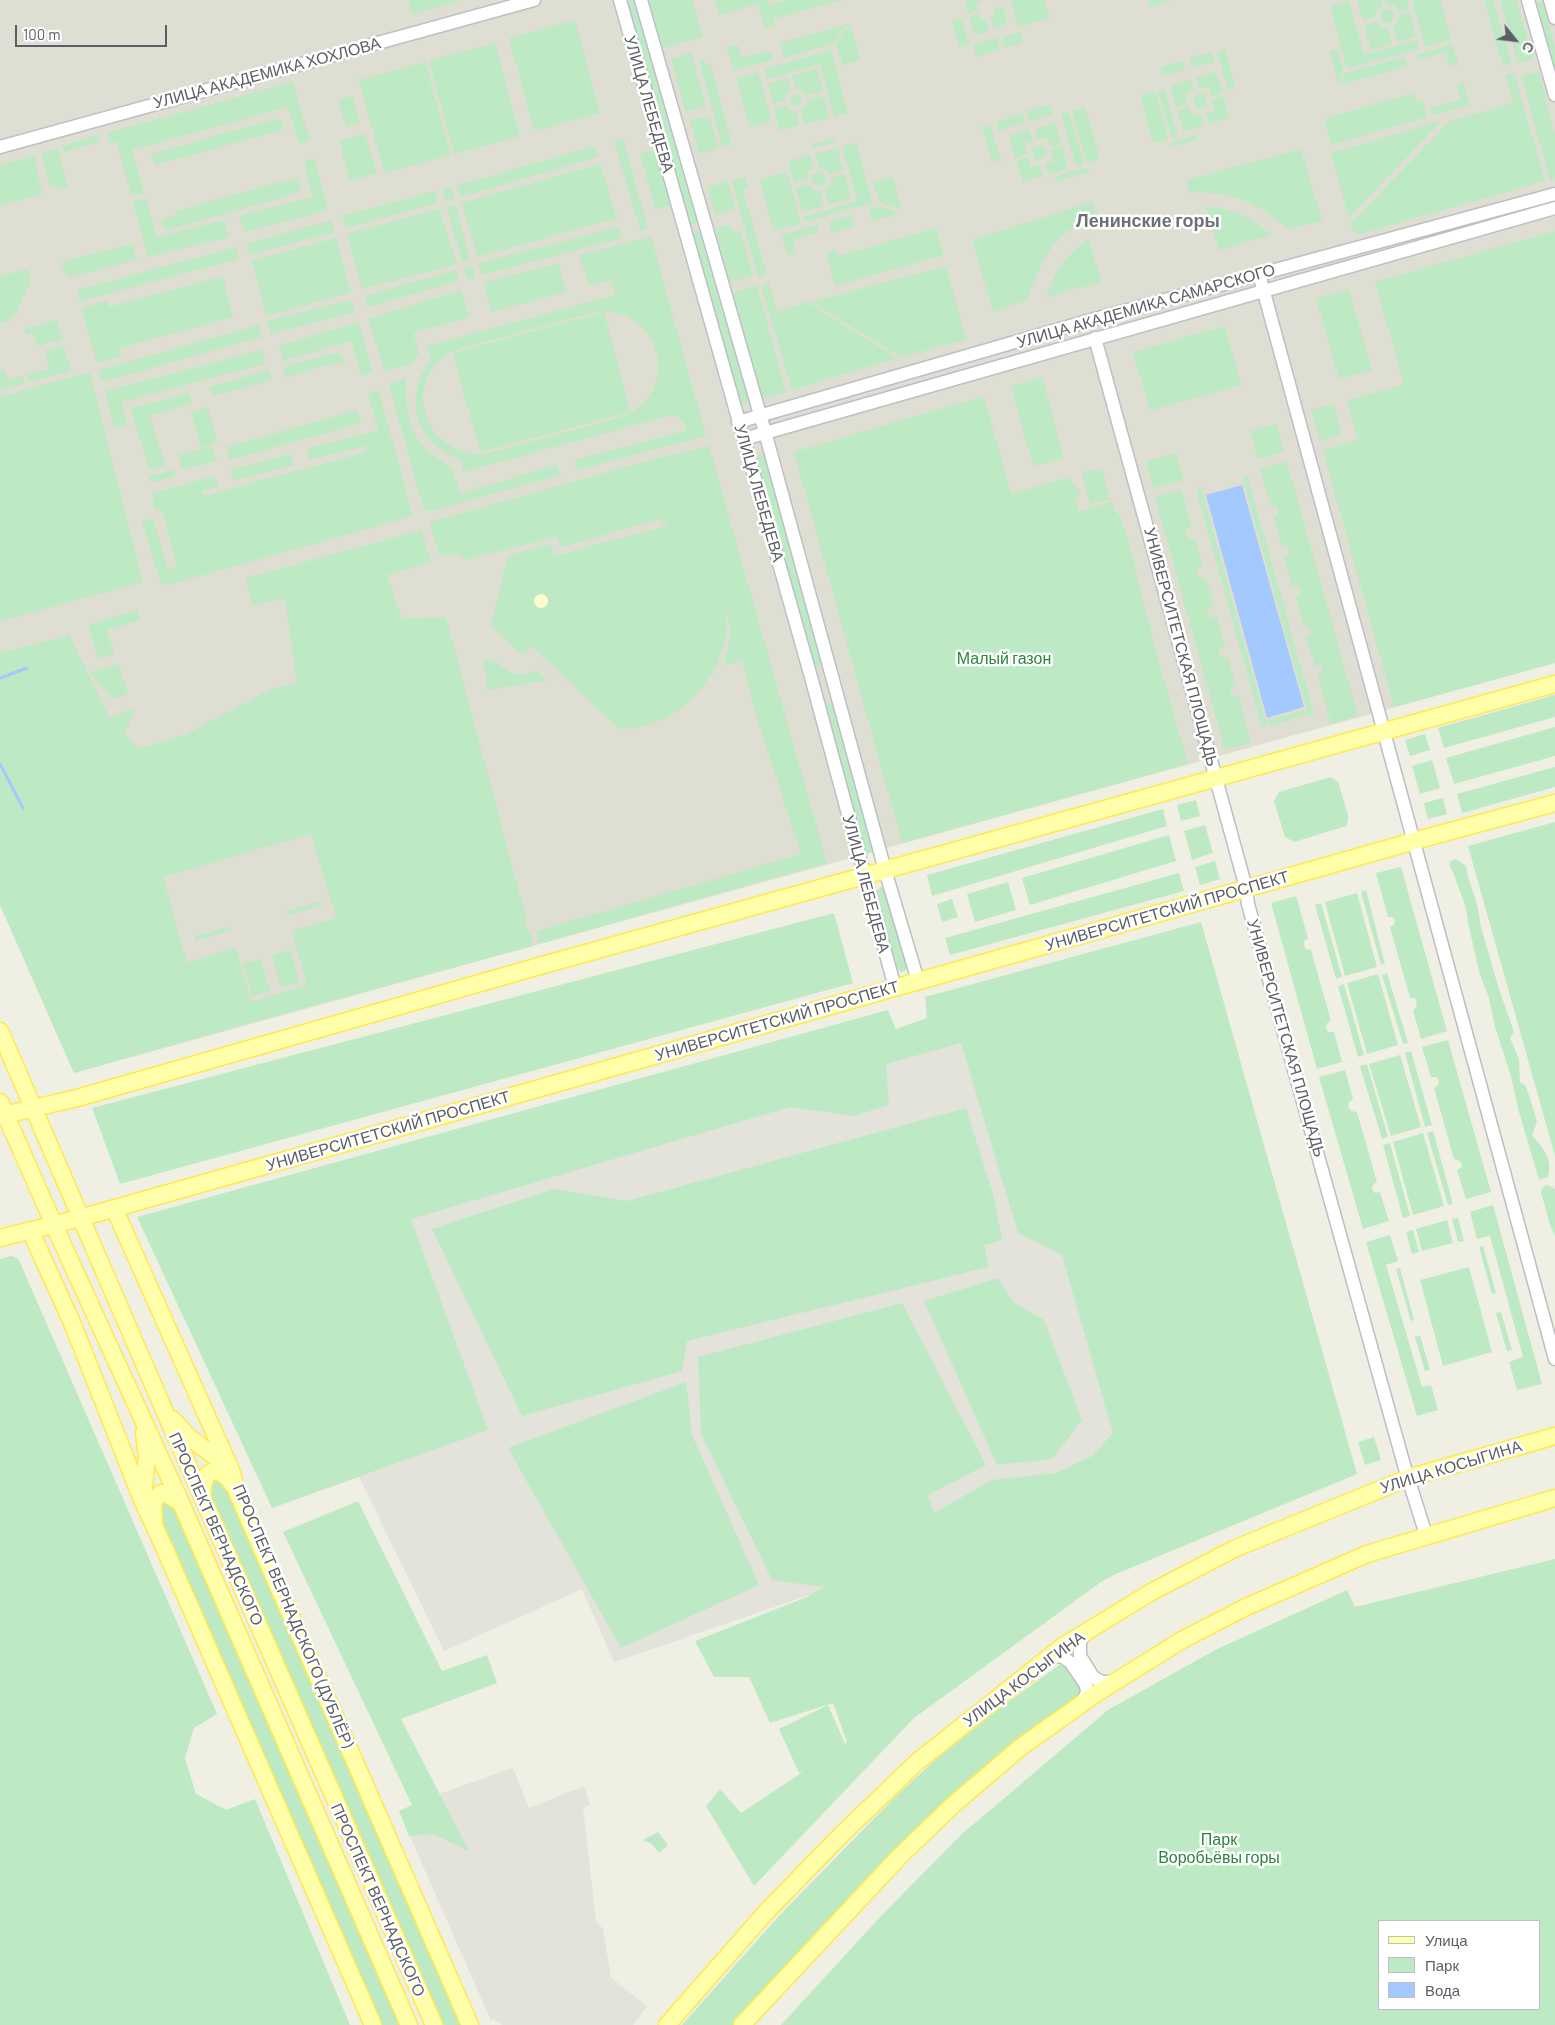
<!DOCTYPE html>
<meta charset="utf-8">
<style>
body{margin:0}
#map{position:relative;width:1555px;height:2025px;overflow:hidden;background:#f0efe3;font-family:Barlow,sans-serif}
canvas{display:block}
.legend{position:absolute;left:1378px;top:1920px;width:162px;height:90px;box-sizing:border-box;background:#fff;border:1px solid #bdbfc2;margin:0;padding:6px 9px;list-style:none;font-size:15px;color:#5b5e66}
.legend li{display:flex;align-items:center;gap:10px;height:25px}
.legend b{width:25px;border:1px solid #bdbfc2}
.north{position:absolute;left:1490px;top:15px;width:50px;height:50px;-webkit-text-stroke:4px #fff;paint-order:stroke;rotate:119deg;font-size:14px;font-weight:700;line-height:20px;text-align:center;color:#5b5e66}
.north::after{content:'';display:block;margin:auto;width:18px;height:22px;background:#5b5e66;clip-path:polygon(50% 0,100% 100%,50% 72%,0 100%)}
.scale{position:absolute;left:15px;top:25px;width:152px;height:22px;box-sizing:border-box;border:2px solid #5b5e66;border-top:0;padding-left:6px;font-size:15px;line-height:18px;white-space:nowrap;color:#5b5e66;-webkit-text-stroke:4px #fff;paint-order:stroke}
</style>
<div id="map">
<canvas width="1555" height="2025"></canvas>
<ul class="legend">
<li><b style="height:6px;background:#ffffa9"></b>Улица</li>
<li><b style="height:14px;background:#bdeac4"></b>Парк</li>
<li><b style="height:14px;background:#a4c9ff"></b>Вода</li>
</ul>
<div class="north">С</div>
<div class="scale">100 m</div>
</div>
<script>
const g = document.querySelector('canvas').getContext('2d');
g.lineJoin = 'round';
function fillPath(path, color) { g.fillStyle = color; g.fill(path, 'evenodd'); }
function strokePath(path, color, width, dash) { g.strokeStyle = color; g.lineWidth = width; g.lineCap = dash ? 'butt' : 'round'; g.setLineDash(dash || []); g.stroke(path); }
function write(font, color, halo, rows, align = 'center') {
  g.font = font + ' Barlow,sans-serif'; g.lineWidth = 5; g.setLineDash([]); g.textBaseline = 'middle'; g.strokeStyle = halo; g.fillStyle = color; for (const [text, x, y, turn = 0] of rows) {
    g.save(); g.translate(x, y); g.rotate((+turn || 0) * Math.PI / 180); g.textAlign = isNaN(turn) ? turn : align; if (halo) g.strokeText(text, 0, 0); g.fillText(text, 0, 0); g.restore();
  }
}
fillPath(new Path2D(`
 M1007 1014 1213 1423 830 1588 614 1662 582 1589 444 1651 359 1477 272 1508 187 1214 863 1057Z
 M513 1768 529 1808 584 1786 590 1805 583 1808 596 1921 603 1929 611 1978 647 2006 633 2025H502L494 2019 491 2021 399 1811 436 1795Z`), '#e3e2db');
fillPath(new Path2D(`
 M0 0H1555V663L74 1073 0 905Z`), '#dfded2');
fillPath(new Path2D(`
 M408 0H462L412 14Z
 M626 0H634L697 220 696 224 687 225Z
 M649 0H692L703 37 663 48Z
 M714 0H768L769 5 786 0H842L773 19 775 26 765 28 758 4 719 15Z
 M965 0H981V2L976 3 978 10 968 13Z
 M1011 0H1044L1049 18 1018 27Z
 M1148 0H1175L1150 7Z
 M1357 0H1381L1382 6 1376 10 1375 17 1363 21Z
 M1385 0H1407L1409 9 1398 11 1394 5 1387 4Z
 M1412 0H1440L1451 40 1425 47Z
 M1484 0H1493L1512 63 1503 66Z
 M1500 0H1516L1534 59 1518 63Z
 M1349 1 1364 55 1417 40 1419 49 1347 68 1330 6Z
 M1538 1 1543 4 1555 47V78L1535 3Z
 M1003 6 1007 23 994 29 990 17 995 15 993 9Z
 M1380 16a7 7 0 1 1 14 0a7 7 0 1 1-14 0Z
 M1410 13 1416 37 1397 42 1393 27 1398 23 1399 15Z
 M979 14 980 20 986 19 989 31 979 34 974 32 969 16Z
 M962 18 969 44 960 47 952 20Z
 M575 20 600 113 534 131 509 38Z
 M1377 22 1381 28H1388L1392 44 1371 50 1364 25Z
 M848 24 834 43 784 58 780 43Z
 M850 24 861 60 843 65 836 44Z
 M1020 32 1023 43 1005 48 1002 37Z
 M997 38 1000 49 976 57 973 45Z
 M495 43 520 136 454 154 429 61Z
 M738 45 742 58 770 50 773 60 734 71 727 47Z
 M1450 45 1454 48 1458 64 1449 66 1445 52 1418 60 1417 55Z
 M1225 49 1236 88 1228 90 1217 52Z
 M1337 49 1344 72 1338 84 1329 51Z
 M831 50 848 113 834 117 820 64 767 79 765 69Z
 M1212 52 1214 62 1192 68 1190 58Z
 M691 53 706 106 686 112 671 59Z
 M1405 57 1408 66 1340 85 1346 73Z
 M699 60H702L711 66 732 144 722 147Z
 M1183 61 1185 70 1162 76 1160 67Z
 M425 62 451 155 384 173 359 80Z
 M817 69 823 91 806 95 800 89 795 88 792 76Z
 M758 72 772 121 750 127 736 78Z
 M1216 72 1222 93 1211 97 1208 86 1199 89 1196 78Z
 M1539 72 1555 134V179L1550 180 1521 76Z
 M1514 73 1545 181 1360 234 1354 232 1351 223 1450 121 1513 103 1505 75Z
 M787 78 791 90 785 96V101L773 104 768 84Z
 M1190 79 1194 90 1185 93 1188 103 1176 107 1170 86Z
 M293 82 310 140 299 144 288 107 132 150 144 193 131 196 117 142 110 143 107 133Z
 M1463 83 1470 105 1433 115 1431 107 1461 99 1457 85Z
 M1164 89 1178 136 1172 138 1158 91Z
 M1155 91 1168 139 1153 143 1140 95Z
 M1204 93 1207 106 1196 109 1193 97Z
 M1413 93 1416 102 1423 100 1427 117 1331 145 1324 119Z
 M790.5 100a5.5 5.5 0 1 1 11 0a5.5 5.5 0 1 1-11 0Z
 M352 96 360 123 346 127 338 100Z
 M824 96 829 118 805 124 801 110 806 104 807 100Z
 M1223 96 1229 117 1209 124 1205 113 1215 110 1211 100Z
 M1050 105 1053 114 1030 121 1027 111Z
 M786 106 791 111 796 112 799 125 780 131 774 109Z
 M1085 107 1100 159 1087 163 1072 111Z
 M1189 107 1192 117 1201 114 1204 125 1184 131 1177 110Z
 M1069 112 1084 164 1076 166 1061 114Z
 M1022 113 1025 122 999 131 996 122Z
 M709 116 718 148 699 154 690 121Z
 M275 119 280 120 284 128 276 132 155 165 151 154Z
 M1441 121 1349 218 1331 153Z
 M1055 123 1061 144 1050 148 1047 137 1038 140 1035 129Z
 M990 125 1001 160 992 162 982 127Z
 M1029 130 1033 141 1024 144 1027 154 1015 158 1009 136Z
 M365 133 377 173 350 181 339 141Z
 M99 135 100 142 64 152 62 146Z
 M1196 135 1198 140 1171 147 1170 143Z
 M623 139 648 229 641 232 614 141Z
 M834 139 835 143 813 148 812 144Z
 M856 143 873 203 805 222 803 217 857 201 842 146Z
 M1043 145 1046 157 1035 161 1032 148Z
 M594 146 598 157 460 197 456 186Z
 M1062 147 1068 168 1048 175 1045 164 1054 161 1050 151Z
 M58 148 68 187 57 190 56 186 50 188 41 153Z
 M837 148 843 170 830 174 825 168 818 167 815 154Z
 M1301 149 1322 221 1288 229C1254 200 1234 193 1189 192L1186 180Z
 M657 150 673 205 655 209 640 153Z
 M34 155 42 194 0 206V165Z
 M810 155 814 168 808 172 807 179 794 183 788 161Z
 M1028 157 1031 168 1040 165 1043 176 1023 182 1016 161Z
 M315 159 328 210 245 232 239 216 313 197 304 161Z
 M600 164 617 218 477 257 462 203Z
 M1087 167 1089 172 1056 182 1054 177Z
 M812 179a7 7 0 1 1 14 0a7 7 0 1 1-14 0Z
 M787 172 801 223 774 231 760 180Z
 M845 174 851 198 829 205 824 189 830 185 831 178Z
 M298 177 301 188 299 192 292 195 168 230 163 227 161 220 176 215 175 211Z
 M745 177 748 188 743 190 767 275 758 277 732 180Z
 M893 177 902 210 880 202 873 183Z
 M728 182 735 209 715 215 708 187Z
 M808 184 813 190 820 191 824 206 802 212 796 188Z
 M451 187 454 199 446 201 442 190Z
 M435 191 438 203 346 228 342 216Z
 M146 199 157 237 225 220 229 237 148 257 133 202Z
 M1092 202 1098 221C1089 223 1079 225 1072 229 1048 241 1035 277 1027 300L993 312 972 240Z
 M455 205 470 260 462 262 447 207Z
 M879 206H880L900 213 872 221 869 209Z
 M1206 207C1233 207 1251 218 1272 235L1219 250Z
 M439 209 457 264 362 289 347 234Z
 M851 215 855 226 832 233 829 222Z
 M331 220 334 232 250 255 246 244Z
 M730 225 733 233 741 231 753 276 730 282 715 229Z
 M817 225 819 232 793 240 796 253 788 256 782 235Z
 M619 227 622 238 482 275 478 263Z
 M936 228 944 255 835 286 826 253 836 250 838 256Z
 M1555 231V663L1394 707 1323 450 1358 440 1347 401 1404 384 1375 282Z
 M699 232 701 236 748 399 746 403 739 402 692 238 693 234Z
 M651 237 706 436 577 470 574 460 685 431 686 426 679 418 672 415 463 472 462 460C414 444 401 395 433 357H430L427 346 619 294 614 292 611 282 619 280 618 278 589 286 579 255ZM607 311C666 319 678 394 622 417L485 454C420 457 398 372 459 349L592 313Z
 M336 238 351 292 267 316 251 261Z
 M1089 238 1101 282 1046 297C1056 269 1065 256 1089 238Z
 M133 244 137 260 69 277 65 273 61 262Z
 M236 247 239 259 80 301 77 290Z
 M559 263 566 292 491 312 484 283Z
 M472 266 475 277 467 280 464 268Z
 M946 266 966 340 901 357 811 302Z
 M28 269 31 280 15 315 12 319 0 323V276Z
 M456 270 459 281 368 307 364 296Z
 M223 276 233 317 120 348 122 356 97 363 81 308 107 301 109 307Z
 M769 283 777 312 807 302 897 358 792 390 761 285Z
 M757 285 786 392 762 398 733 292Z
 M461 290 470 317 413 333 419 353 413 363 385 372 368 319Z
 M1349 290 1372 370 1339 379 1316 299Z
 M351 300 356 312 271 334 267 321Z
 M604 312 630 412 480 452 453 353Z
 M57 320 63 339 37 346 34 333 26 335 24 329Z
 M358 322 373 372 361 376 351 341 283 361 278 346Z
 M259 325 262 337 102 382 99 370Z
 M1225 326 1241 385 1150 411 1133 352Z
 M64 346 71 371 29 382 27 375 50 369 45 351Z
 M262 350 265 364 122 402 127 424 114 428 105 391Z
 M338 352 343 356 345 363 341 365 339 362 286 377 283 367Z
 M4 369 7 380 23 376 25 383 0 390V370Z
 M269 370 272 380 213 396 209 387Z
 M90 372 143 582 0 621V397Z
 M1042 377 1064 458 1033 466 1011 386Z
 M406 378C406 407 407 431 429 452 435 458 446 462 451 468 455 475 457 486 460 494L557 464 561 475 432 511 426 510 423 507 389 384Z
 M379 391 412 513 410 517 164 586 159 578 142 521 153 519 168 569 177 566 161 508 154 509 152 493 215 476 218 487 202 491 203 496 367 452 365 446 309 460 307 449 378 430 368 394Z
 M189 392 192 403 150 416 165 465 149 470 131 409Z
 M984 396 1011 494 1069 477 1070 480 1080 491 1079 497 1075 498 1079 511 1112 502 1114 510 1120 516 1131 548 1146 615 1150 625 1157 655 1188 764 902 843 794 452Z
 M1333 404 1342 434 1320 441 1311 410Z
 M208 407 217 443 201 448 191 412Z
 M357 410 362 423 230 460 226 447Z
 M1276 424 1284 452 1257 459 1250 431Z
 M212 446 217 461 182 470 178 455Z
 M709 446 827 863 539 944 536 931 801 854 760 728 742 661 724 665 731 632 725 608C725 616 728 626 726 634 718 686 672 730 619 729L532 646 523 656 491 626 508 555 551 544 555 556 669 525 659 519 562 547 556 537 464 560 461 555H439L430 522 654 459Z
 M1176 453 1184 480 1153 488 1146 461Z
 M291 454 294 465 233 481 230 470Z
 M762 454 766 459 824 664 815 668 755 459 757 456Z
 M1287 462 1358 716 1331 724 1318 676 1321 674 1323 669 1319 665 1315 666 1306 637 1312 631 1308 626H1303L1296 597 1300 595 1301 589 1299 586H1292L1284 557 1289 554 1290 550 1287 546 1282 547 1274 517 1278 515 1279 511 1276 506 1271 507 1260 469Z
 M1102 468 1110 499 1090 504 1082 473Z
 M174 470 176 476 151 483 149 476Z
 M1247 475 1314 714 1308 715 1242 477Z
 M1201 487 1267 726 1262 727 1196 489Z
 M1181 490 1192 528 1186 530V535L1190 539 1195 538 1203 567 1198 568 1197 574 1200 578H1206L1214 606 1209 608 1208 614 1211 618H1217L1225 646 1219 648V654L1222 658 1228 657 1236 686 1231 688 1230 693 1233 697 1239 696 1251 743 1225 750 1155 497Z
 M422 530 431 562 387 575 402 620 410 618 446 617 526 918 525 928 531 935 533 946 268 1018 74 1073 0 905V653L69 635 110 718 136 708 125 733 137 749 185 735 271 689 297 683 285 598 252 606 246 578ZM311 834 336 918 292 931 307 985 251 1002 236 947 187 963 163 877Z
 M137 610 140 620 107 630 114 654 98 659 88 625Z
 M483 659C507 660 504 683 537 671L548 680 488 690Z
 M119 664 128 694 113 699 89 672Z
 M1555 695V717L1444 748 1438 728Z
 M834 703 873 851 865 856 863 853 825 704Z
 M1305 710 1306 715 1269 726 1268 720Z
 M1555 727V756L1454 784 1446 758Z
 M1425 734 1430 750 1410 756 1405 740Z
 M1432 760 1440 788 1420 794 1412 766Z
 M1555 767V787L1462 813 1457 794Z
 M1331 777 1338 782 1348 815V821L1346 826 1294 842 1285 837 1274 801 1279 792Z
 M1443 798 1447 814 1428 819 1424 803Z
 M1196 800 1200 816 1181 821 1177 805Z
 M1163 809 1167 826 932 896 927 875Z
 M1555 822V1156L1468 846Z
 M1205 825 1213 853 1192 860 1184 831Z
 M1169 835 1176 861 1030 905 1022 878Z
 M1456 859 1466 866 1468 877 1477 904 1481 927 1498 986 1514 1032 1510 1038 1519 1059 1520 1082 1526 1086 1537 1121 1532 1136C1544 1148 1553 1160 1548 1177L1539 1180 1519 1112 1510 1073 1495 1027 1489 998 1479 972 1468 922 1466 908 1453 872 1450 867V861Z
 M1215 861 1220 879 1200 885 1195 867Z
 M1401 867 1447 1031 1421 1039 1413 1010 1417 1006 1415 998H1410L1390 927 1394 925 1395 920 1392 917H1388L1376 873Z
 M1179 873 1184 891 950 955 945 938Z
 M1008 882 1016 910 975 922 967 894Z
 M881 887 884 888 907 967 905 971 901 972 898 970 876 893 877 890Z
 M1366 890 1385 964 1381 965 1361 892Z
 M1357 893 1377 967 1345 976 1325 902Z
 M1296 896 1308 938 1304 941 1305 949 1311 950 1331 1021 1327 1023 1326 1028 1328 1032H1334L1342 1062 1317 1069 1271 903Z
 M952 899 958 917 942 922 937 904Z
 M321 901 323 905 288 915 287 911Z
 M1321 903 1342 977 1336 979 1315 905Z
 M834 913 853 983 120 1184 92 1108Z
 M1201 922 1357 1474 1116 1574 1101 1582 914 1718 754 1886 706 1806 720 1789 741 1813 803 1772 799 1773 779 1729 828 1705 845 1744 847 1742 833 1703 770 1723 749 1677H714L695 1641 807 1597 822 1588H829L772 1580 701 1434 698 1357 902 1303 986 1465 928 1495 934 1513 992 1480 1056 1473 1092 1456 1113 1433 1062 1255 1018 1233 961 1043 886 1064 889 1105 854 1116 790 1107 411 1219 488 1430 272 1508 137 1217 888 1010 896 1029 927 1018 925 997Z
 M230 926 231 930 195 941 194 937Z
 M291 950 299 982 281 987 272 955Z
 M261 959 270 991 252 996 243 964Z
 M1387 973 1408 1043 1403 1044 1382 975Z
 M1378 974 1398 1045 1367 1054 1347 983Z
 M1344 984 1364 1055 1358 1057 1338 986Z
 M1448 1040 1491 1192 1466 1199 1457 1170 1461 1168 1462 1164 1458 1160 1454 1159 1434 1088 1438 1085 1439 1081 1436 1077H1431L1422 1047Z
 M1411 1051 1432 1125 1425 1127 1405 1053Z
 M1400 1055 1421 1127 1391 1136 1369 1064Z
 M1367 1064 1388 1137 1382 1139 1360 1066Z
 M1345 1070 1353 1099 1349 1102 1348 1107 1351 1111 1357 1112 1377 1182 1373 1184 1372 1189 1375 1193 1380 1192 1389 1221 1363 1229 1319 1077Z
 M966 1108 993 1194 1002 1240 984 1245 989 1267 687 1341 682 1371 522 1416 432 1229 554 1189 627 1201Z
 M1433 1131 1453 1204 1448 1205 1427 1133Z
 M1423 1133 1444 1206 1413 1215 1393 1142Z
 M1390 1143 1410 1216 1403 1218 1383 1145Z
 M1546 1185 1550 1186 1555 1189V1236L1550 1225 1541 1192 1542 1188Z
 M1493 1205 1542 1384 1517 1390 1509 1362 1523 1357 1490 1236 1477 1239 1470 1212Z
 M1458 1218 1464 1241 1458 1242 1452 1219Z
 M1447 1220 1453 1243 1422 1251 1416 1229Z
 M1413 1230 1419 1252 1412 1254 1406 1232Z
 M1390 1235 1398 1261 1386 1265 1422 1387 1431 1385 1438 1410 1417 1416 1366 1242Z
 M1483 1246 1496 1293 1492 1294 1479 1247Z
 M11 1256 18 1258 217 1714 194 1728 185 1758 196 1794 226 1810 255 1799 350 2025H0V1259Z
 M1469 1267 1492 1352 1443 1366 1420 1280Z
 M1400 1268 1414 1320 1411 1321 1396 1269Z
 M998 1278 1013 1302 1044 1320 1082 1420 1052 1459 997 1465 924 1301Z
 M1501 1312 1512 1350 1507 1351 1496 1313Z
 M1420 1335 1430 1370 1425 1371 1415 1337Z
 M686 1382 692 1435 759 1585 621 1648 508 1448Z
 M1374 1437 1381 1460 1365 1465 1358 1442Z
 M213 1478 224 1481 463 2025H444L208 1488Z
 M172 1500 401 2025H381L157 1511 159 1501Z
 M358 1501 442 1671 487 1655 497 1683 401 1719 469 1851 433 1834 409 1836 399 1811 412 1805 283 1532Z
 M1555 1559V2025H781L882 1915 962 1834 1108 1710 1215 1650 1347 1590 1355 1607ZM1379 1921H1539V2009H1379Z
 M1059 1665H1067L1086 1691 758 1997 734 2025H682L778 1917 895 1797 933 1762 999 1709Z
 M658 1832 668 1845 659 1853 652 1844 643 1840Z`), '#bdeac4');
fillPath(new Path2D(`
 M534 601a7 7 0 1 1 14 0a7 7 0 1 1-14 0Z`), '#fefbcf');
fillPath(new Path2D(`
 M1242 485 1304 707 1267 718 1206 495Z`), '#a4c9ff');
strokePath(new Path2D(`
 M0 678 27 668
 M0 764 23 808`), '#a4c9ff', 3);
const minor = new Path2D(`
 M620 0 811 677 895 988
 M641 0 765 432 885 870 918 981
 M1528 0 1555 95
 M1550 0 1555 18
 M0 147 534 0
 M1259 274 1555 1359
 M1095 338 1246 888 1248 904 1404 1465 1426 1535
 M738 422 1091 320 1555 194
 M744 439 1555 208
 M1088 1631 1080 1641V1656L1093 1677 1102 1682H1114
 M1052 1655 1063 1657 1071 1663 1086 1685 1087 1693 1081 1704`);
const major = new Path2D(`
 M0 1031 161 1403 434 2025
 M0 1102 58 1234 181 1503 409 2025
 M0 1116 77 1098 543 965 1555 684
 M114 1208 231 1470 237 1492 470 2025
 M30 1230 73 1325 143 1502 163 1545 373 2025
 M0 1238 80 1218 1425 838 1555 803
 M172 1419 191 1439 228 1466
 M143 1498 147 1456 144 1433
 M202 1498C203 1492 202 1483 206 1477 213 1465 227 1475 232 1484
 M154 1521 153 1502 161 1493 167 1494 181 1503
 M667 2025 767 1911 842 1834 917 1762 1063 1646 1153 1591 1236 1548 1408 1478 1555 1436
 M742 2025 900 1856 953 1805 1021 1747 1097 1693 1182 1640 1246 1607 1367 1554 1555 1498`);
strokePath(minor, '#bdbfc6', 15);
strokePath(major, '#ffe94d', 19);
strokePath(minor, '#fff', 12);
strokePath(major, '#ffffa9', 16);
write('16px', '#5b5e66', '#fff', [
 ["УЛИЦА АКАДЕМИКА ХОХЛОВА",267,73,-15],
 ["УЛИЦА ЛЕБЕДЕВА",649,104,74],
 ["УЛИЦА АКАДЕМИКА САМАРСКОГО",1146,306,-16],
 ["УЛИЦА ЛЕБЕДЕВА",759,493,74],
 ["УНИВЕРСИТЕТСКАЯ ПЛОЩАДЬ",1181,647,75],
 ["УЛИЦА ЛЕБЕДЕВА",866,884,75],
 ["УНИВЕРСИТЕТСКИЙ ПРОСПЕКТ",1167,911,-16],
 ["УНИВЕРСИТЕТСКИЙ ПРОСПЕКТ",777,1021,-16],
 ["УНИВЕРСИТЕТСКАЯ ПЛОЩАДЬ",1286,1038,74],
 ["УНИВЕРСИТЕТСКИЙ ПРОСПЕКТ",388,1131,-16],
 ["УЛИЦА КОСЫГИНА",1451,1467,-17],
 ["ПРОСПЕКТ ВЕРНАДСКОГО",216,1529,66],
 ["ПРОСПЕКТ ВЕРНАДСКОГО (ДУБЛЁР)",293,1616,67],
 ["УЛИЦА КОСЫГИНА",1024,1679,-37],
 ["ПРОСПЕКТ ВЕРНАДСКОГО",378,1900,66]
]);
write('16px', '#2b853d', '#fff', [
 ["Малый газон",1004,659],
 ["Парк",1219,1840],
 ["Воробьёвы горы",1219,1858]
]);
write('bold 18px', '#6c7078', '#fff', [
 ["Ленинские горы",1148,221]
]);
</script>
